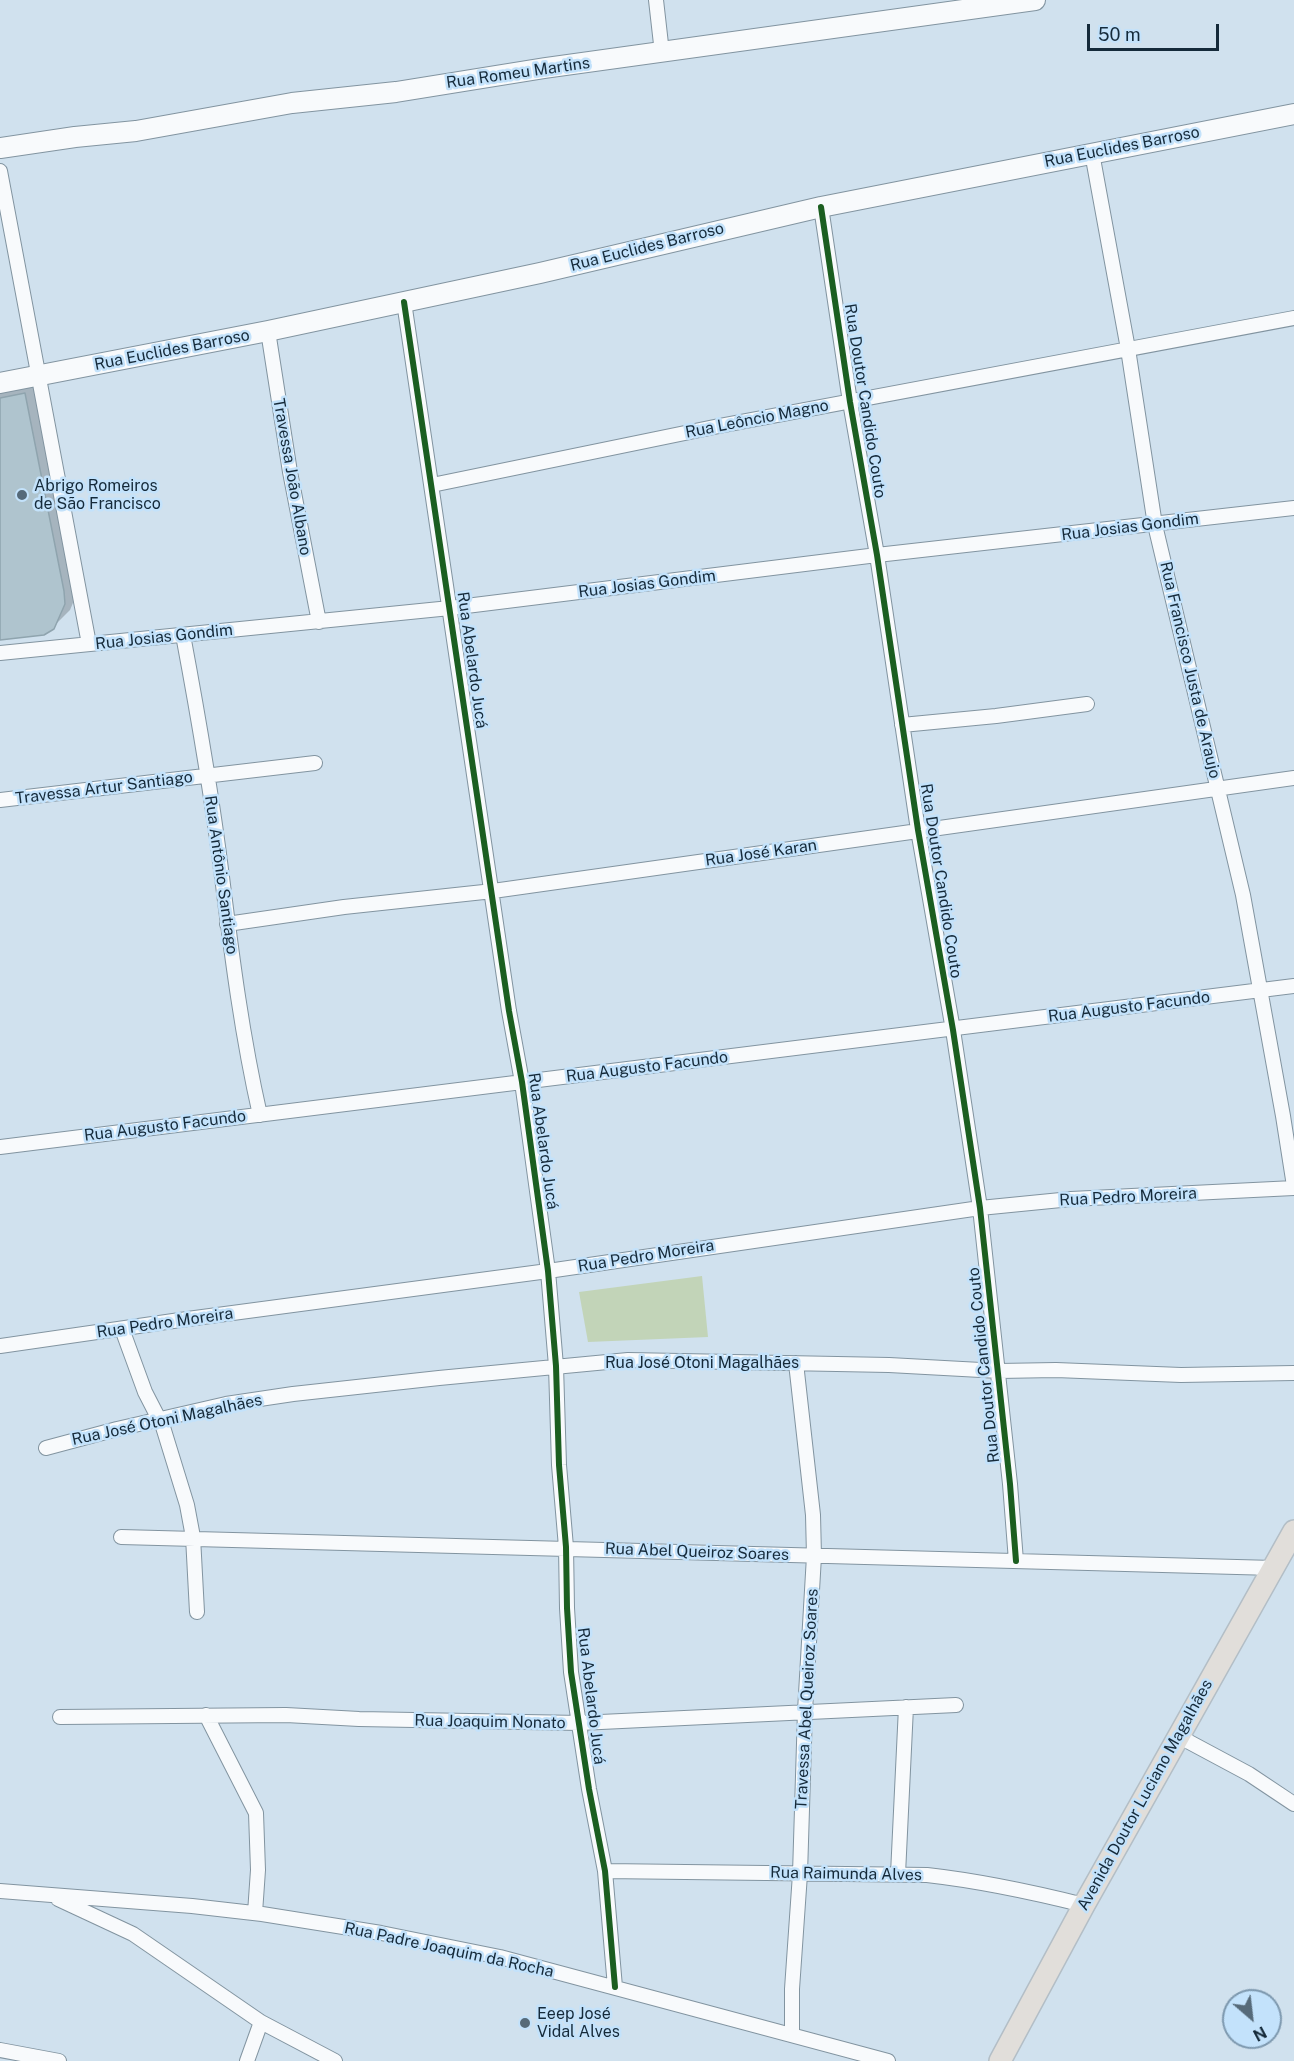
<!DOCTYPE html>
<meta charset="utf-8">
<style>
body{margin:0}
#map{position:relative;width:1294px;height:2061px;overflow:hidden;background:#d0e1ee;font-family:"Public Sans",sans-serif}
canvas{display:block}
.north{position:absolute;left:1222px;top:1989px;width:60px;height:60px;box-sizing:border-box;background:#c3e2fb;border:2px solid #7d98ae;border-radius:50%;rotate:152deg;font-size:16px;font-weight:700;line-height:24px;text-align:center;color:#152a3a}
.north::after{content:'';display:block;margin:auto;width:21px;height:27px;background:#566a79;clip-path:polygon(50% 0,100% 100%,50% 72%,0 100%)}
.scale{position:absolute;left:1087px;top:24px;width:132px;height:27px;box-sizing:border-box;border:3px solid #152a3a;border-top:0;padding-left:8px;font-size:18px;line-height:21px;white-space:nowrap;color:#152a3a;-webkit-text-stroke:4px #c3e2fb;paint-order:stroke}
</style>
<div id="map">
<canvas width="1294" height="2061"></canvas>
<div class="north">N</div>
<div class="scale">50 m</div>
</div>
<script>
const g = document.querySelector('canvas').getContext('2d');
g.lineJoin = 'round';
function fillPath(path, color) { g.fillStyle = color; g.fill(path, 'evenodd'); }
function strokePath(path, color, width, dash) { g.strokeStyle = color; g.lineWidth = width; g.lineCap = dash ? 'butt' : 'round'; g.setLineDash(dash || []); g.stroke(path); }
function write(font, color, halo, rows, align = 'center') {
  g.font = font + ' "Public Sans",sans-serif'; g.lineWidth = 5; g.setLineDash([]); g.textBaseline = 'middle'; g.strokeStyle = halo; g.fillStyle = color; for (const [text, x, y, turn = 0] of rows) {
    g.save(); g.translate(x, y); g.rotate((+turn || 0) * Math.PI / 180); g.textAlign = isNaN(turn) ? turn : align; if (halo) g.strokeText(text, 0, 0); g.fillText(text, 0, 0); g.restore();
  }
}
fillPath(new Path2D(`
 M702 1276 708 1337 588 1342 579 1292Z`), '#c2d4b8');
fillPath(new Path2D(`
 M41 377 80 586 70 610 53 627 0 638V386Z`), '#0003');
const building = new Path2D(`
 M25 393 64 591 65 604 54 629 44 635 0 640V398Z`);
fillPath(building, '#afc4ce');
strokePath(building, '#8fa4ae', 1.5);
const street = new Path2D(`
 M656 0 662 53
 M1092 153 1128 349 1155 525 1243 895 1283 1116 1294 1186
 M0 171 89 644
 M821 207 850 402 877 555 918 830 953 1030 980 1208 1010 1484 1016 1561
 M404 302 509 1011 522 1082 548 1271 556 1366 559 1465 566 1547 567 1608 571 1672 589 1789 605 1871 615 1987
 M268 331 290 472 319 622
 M432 485 719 426 1294 318
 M183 635C198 715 212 796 222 877 232 957 242 1036 260 1115
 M0 653 450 608 877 555 1294 508
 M902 725 996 716 1087 704
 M0 800 315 763
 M227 924 344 907 493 891 1294 778
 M0 1147 1294 986
 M122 1329 145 1392 163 1427 187 1505 193 1537 197 1612
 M0 1346 180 1320 548 1271 980 1208 1071 1199 1294 1188
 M46 1448 117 1429 226 1404 293 1394 439 1378 628 1360 889 1365 999 1371 1056 1370 1181 1375 1294 1373
 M121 1537 1274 1568
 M206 1715 256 1813 258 1870 255 1913
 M60 1717 286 1715 359 1719 580 1723 956 1705
 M1178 1736 1249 1774 1294 1804
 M605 1871 927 1875C980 1881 1032 1892 1084 1905
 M898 1874 906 1707
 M0 1891 192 1906 262 1914 381 1933 500 1957 888 2061
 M58 1899 133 1934 261 2022 335 2061
 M792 2035V1989L800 1874 805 1711 814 1556 813 1515 796 1363
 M0 2050 59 2061
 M247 2061 261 2022`);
const secondary = new Path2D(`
 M0 148 75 137 136 131 292 103 396 92 545 68 1035 0
 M0 383 268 331 540 273 821 207 1294 114`);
const primary = new Path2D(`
 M1000 2061 1084 1905 1294 1531`);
strokePath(street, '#8294a0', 16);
strokePath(secondary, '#8294a0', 22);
strokePath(primary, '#b3bec6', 24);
strokePath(street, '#f8fafc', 14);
strokePath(secondary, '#f8fafc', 20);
strokePath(primary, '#e1deda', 21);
strokePath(new Path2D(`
 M821 207 850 402 877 555 918 830 953 1030 980 1208 1010 1484 1016 1561
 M404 302 509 1011 522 1082 548 1271 556 1366 559 1465 566 1547 567 1608 571 1672 589 1789 605 1871 615 1987`), '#1b5e20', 6);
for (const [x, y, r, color] of [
 [22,495,6,"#566a79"],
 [525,2023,6,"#566a79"]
]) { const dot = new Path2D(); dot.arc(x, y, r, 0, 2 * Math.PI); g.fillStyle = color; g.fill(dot); strokePath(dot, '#c3e2fb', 2); }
write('16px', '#152a3a', '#c3e2fb', [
 ["Rua Romeu Martins",518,73,-8],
 ["Rua Euclides Barroso",1122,147,-11],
 ["Rua Euclides Barroso",647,247,-14],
 ["Rua Euclides Barroso",172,350,-11],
 ["Rua Doutor Candido Couto",865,401,81],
 ["Rua Leôncio Magno",757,419,-11],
 ["Travessa João Albano",292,477,80],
 ["Rua Josias Gondim",1130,527,-7],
 ["Rua Josias Gondim",647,584,-7],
 ["Rua Josias Gondim",164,637,-6],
 ["Rua Abelardo Jucá",472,660,82],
 ["Rua Francisco Justa de Araujo",1190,670,77],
 ["Travessa Artur Santiago",104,788,-7],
 ["Rua José Karan",761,853,-8],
 ["Rua Antônio Santiago",221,875,82],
 ["Rua Doutor Candido Couto",941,881,81],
 ["Rua Augusto Facundo",1129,1007,-7],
 ["Rua Augusto Facundo",647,1067,-7],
 ["Rua Augusto Facundo",165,1126,-7],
 ["Rua Abelardo Jucá",543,1141,82],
 ["Rua Pedro Moreira",1128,1197,-3],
 ["Rua Pedro Moreira",646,1256,-9],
 ["Rua Pedro Moreira",165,1323,-8],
 ["Rua José Otoni Magalhães",702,1363],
 ["Rua Doutor Candido Couto",984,1365,-96],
 ["Rua José Otoni Magalhães",167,1420,-12],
 ["Rua Abel Queiroz Soares",697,1552,2],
 ["Rua Abelardo Jucá",591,1696,83],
 ["Travessa Abel Queiroz Soares",807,1699,-87],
 ["Rua Joaquim Nonato",490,1722,1],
 ["Avenida Doutor Luciano Magalhães",1145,1795,-61],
 ["Rua Raimunda Alves",846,1874,1],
 ["Rua Padre Joaquim da Rocha",449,1950,12]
]);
write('16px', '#152a3a', '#c3e2fb', [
 ["Abrigo Romeiros",34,486],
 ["de São Francisco",34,504],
 ["Eeep José",537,2014],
 ["Vidal Alves",537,2032]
], 'left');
</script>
